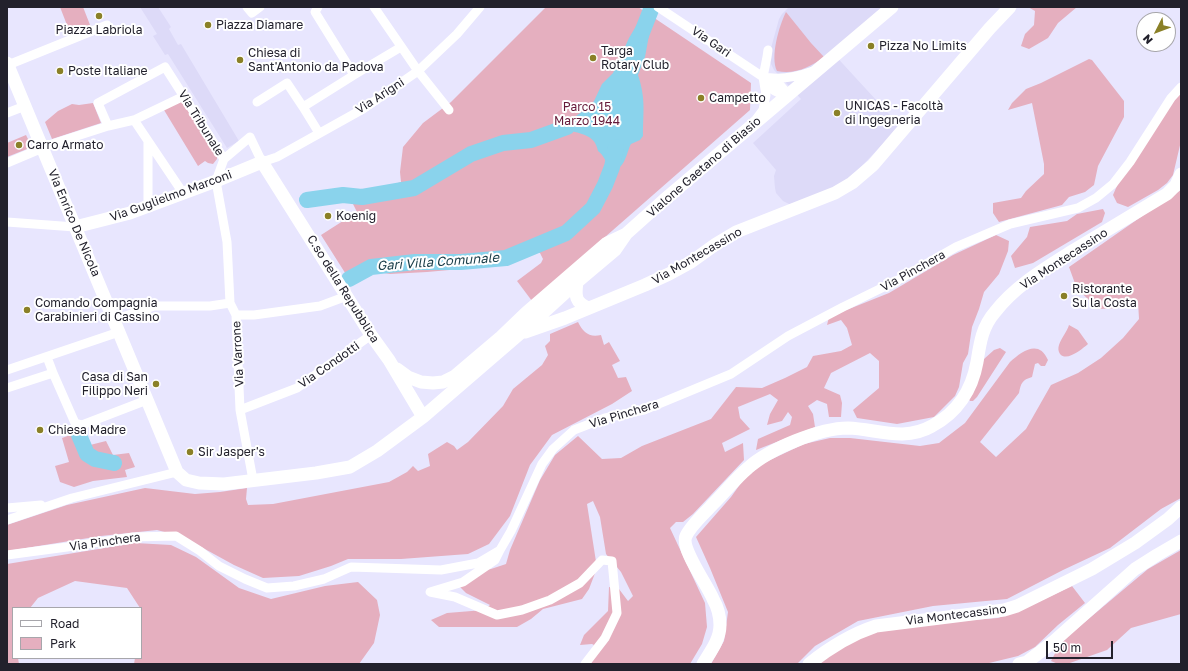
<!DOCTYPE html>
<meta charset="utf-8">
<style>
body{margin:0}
#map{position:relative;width:1188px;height:671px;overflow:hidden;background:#e8e6fe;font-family:"Golos Text",sans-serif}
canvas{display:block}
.frame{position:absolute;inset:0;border:8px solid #22212c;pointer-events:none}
.legend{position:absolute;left:12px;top:607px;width:130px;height:52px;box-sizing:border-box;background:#fff;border:1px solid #a7a6ab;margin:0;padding:5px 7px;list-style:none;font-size:12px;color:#22212c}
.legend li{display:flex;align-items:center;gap:8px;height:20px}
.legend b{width:20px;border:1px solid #a7a6ab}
.north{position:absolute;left:1136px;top:12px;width:40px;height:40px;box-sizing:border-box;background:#fff;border:1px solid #a7a6ab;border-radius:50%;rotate:228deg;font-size:11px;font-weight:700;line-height:16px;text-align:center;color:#22212c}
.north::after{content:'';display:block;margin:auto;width:14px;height:18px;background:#8a8027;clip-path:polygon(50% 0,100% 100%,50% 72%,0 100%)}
.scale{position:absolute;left:1046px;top:641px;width:67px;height:18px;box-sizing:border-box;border:2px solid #22212c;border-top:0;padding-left:5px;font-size:12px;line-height:14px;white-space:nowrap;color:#22212c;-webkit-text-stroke:3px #fff;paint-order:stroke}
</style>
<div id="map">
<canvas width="1188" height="671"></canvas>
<div class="frame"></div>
<ul class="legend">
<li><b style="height:5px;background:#fff"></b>Road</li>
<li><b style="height:11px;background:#e5afbf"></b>Park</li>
</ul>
<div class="north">N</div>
<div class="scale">50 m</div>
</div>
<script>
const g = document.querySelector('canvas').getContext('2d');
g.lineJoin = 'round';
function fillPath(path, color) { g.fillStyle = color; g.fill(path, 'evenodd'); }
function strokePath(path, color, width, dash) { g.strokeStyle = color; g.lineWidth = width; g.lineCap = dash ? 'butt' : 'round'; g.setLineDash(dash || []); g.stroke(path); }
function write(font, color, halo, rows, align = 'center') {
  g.font = font + ' "Golos Text",sans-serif'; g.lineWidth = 4; g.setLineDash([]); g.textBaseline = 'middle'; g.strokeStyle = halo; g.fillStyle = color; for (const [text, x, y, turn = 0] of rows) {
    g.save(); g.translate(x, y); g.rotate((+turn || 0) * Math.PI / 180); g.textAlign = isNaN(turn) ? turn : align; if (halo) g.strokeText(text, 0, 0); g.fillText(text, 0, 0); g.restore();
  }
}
fillPath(new Path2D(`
 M140 7H158L171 27 169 29 178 45 181 44 239 141 227 148 168 54 165 55 153 36 157 34Z
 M789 7H882L832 52 900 126 857 171 834 189 796 204H789L783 201 776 193 775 188 774 176 776 170 753 143 801 99 774 70 770 62 771 48 779 19 782 14Z`), '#dddaf8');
fillPath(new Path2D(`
 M60 7H83L92 30 72 38Z
 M546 7H638L751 83 750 110 532 301 517 281 541 263 543 259 540 253 530 252 505 265 427 272 390 274 378 272 349 279 321 235 357 212 353 204 372 191 401 182 400 172 403 147 423 123 451 102Z
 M1028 7H1077L1058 23 1048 38 1029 49 1021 46 1025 34 1034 25 1035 11Z
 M786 12 811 43 824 57C811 67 794 75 777 71 770 57 779 26 786 12Z
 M1089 59 1092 60 1124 101V117L1098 166 1094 185 1085 192 1069 197 1062 205 999 222 993 213V203L1021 198 1026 191 1044 174V164L1032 103 1008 110 1012 103 1026 89 1041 83Z
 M1181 89V141L1173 175 1167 183 1158 190 1128 207 1117 203 1113 195 1119 181Z
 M181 99 217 157V159L213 164 208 163 205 161 198 166 164 110Z
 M93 103 101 123 52 139 45 122 58 111 72 104 79 105Z
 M26 135 32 147 7 157V143Z
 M1181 190V498L1161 509 1110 548 1063 570 1007 599 933 606 858 621 815 646 797 664H711L724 641 728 612 710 568 696 537 731 497 751 469 804 444 830 438H850L920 446 939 443 965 423 1010 362C1022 351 1039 339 1048 360L1045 366H1041L1038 363 1035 364 1032 377C1022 380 1021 383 1019 393L980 442 996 457 1026 429 1051 385 1078 373 1101 358 1123 338 1139 319 1138 301 1117 308 1099 309 1077 289 1069 267 1171 196Z
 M1103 209 1105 213 1102 222 1033 263 1015 268 1011 256 1027 237 1030 227 1067 221 1077 214Z
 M996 235 1009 241 1008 251 999 274 984 292 979 309 972 327 968 354 963 363 959 387 955 396 934 417 897 424 857 418 853 410 879 388V361L870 353 831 373 824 388 840 395 842 403 841 417H829L827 404 817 400 808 406 813 414 815 427 756 450 758 439 790 425 792 417 788 412 782 421 767 425 770 414 778 400 770 394 738 407 740 418 750 429 722 443 725 452 743 443 744 460 693 514 683 522H676L670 528 705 603 707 627 702 644 690 664H584L594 645 592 644 580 645 584 635 608 611 609 587 619 589 628 601 633 596 621 572 606 554 600 517 593 501 587 504 597 568 589 589 582 599 543 609 531 619 517 627H439L431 620 447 613 484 610 490 605 466 593 458 585 478 571 491 569 506 564 510 550 540 480 555 455 578 436 602 459 621 458 642 446 711 419 736 387 762 388 785 378 807 367 813 356 841 351 852 345 847 328 841 320 827 325 829 317 889 293 953 255Z
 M578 322C583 332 589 338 601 335L604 345 609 342 620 361 612 365 618 378 626 377 632 391 612 404 552 435 530 465 510 516 489 544 468 554 401 559H348L331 566 299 576 263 578 234 565 183 537 157 530 101 536 7 551V525L67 505 145 488 195 494 220 492 247 488 246 499 248 505 273 504 389 482 407 472 413 466 418 471 430 466 428 454 447 442 454 446 457 450 468 442 503 406 513 389 542 365 548 355 545 346 550 341V334Z
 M1069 325 1078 330 1088 344C1082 349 1067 362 1060 354 1058 351 1058 348 1059 345 1061 338 1067 332 1069 325Z
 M1000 348 1006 352 977 397 973 401H970L969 399 984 359 994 350Z
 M84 430 90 445 106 441 113 455 129 453 135 467 125 470 127 477 93 481 74 487 60 482 55 466 69 462 62 438Z
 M135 543 171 545 196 557 239 588 271 599 325 586 358 582 377 600 380 615 374 643 359 664H134L135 658H141V608H140L127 588 75 581 38 598 30 608H13V658H18L19 664H7V564Z
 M1181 550V614L1131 628 1107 650 1067 664H1058L1051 661 1061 642 1148 569Z
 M1072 586 1085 603 1058 625 1035 647 1018 656 985 664H819V662L859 638 882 630 959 621 998 618 1021 610Z`), '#e5afbf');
fillPath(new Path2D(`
 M645 14C649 14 651 15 652 19L645 57 638 75C646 99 643 111 643 136L640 140 631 144C627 150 624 176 610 166 605 162 604 155 598 151 595 134 580 134 568 130L567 127 569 123 576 116 590 106 594 101 602 84 613 73 629 38 642 16Z`), '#8ad3ec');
strokePath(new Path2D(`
 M641 35 652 7
 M307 200 343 195 362 197 414 188 471 154 503 143 531 140 567 127
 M349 279 371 267 415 262H461L506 258 566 233 593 208 605 185 612 167 616 147
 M79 435 87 454 95 459 114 463`), '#8ad3ec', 16);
strokePath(new Path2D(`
 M247 7 252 13 260 7
 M318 7 315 12 354 75
 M374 7 418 71 449 110
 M658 7 763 77C780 80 797 77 813 71
 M8 65 107 25
 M770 78C779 83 783 87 788 96
 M765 80C770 90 777 93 788 96
 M257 102 287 83 303 107 354 75 401 47
 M303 107 319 133
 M7 113 25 106
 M757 118 763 110 766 95 763 77 767 57 768 50
 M134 120 183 193
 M108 126 98 103 165 67 224 159 216 181 227 242 230 303 236 315 240 410 253 480
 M148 142V206
 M224 159 250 137 262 162 277 157 363 109 418 71 457 34 480 7
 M7 163 52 144 108 126 134 120 184 96
 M7 222 75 227
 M236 315H254L320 306 347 296
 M114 320 154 306H210L230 303
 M47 357 53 373 75 423 82 425 147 400
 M7 370 119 332
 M7 388 53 373
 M240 410 297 388 371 335
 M7 508 41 505
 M7 520 72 498 177 472
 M500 550 495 560 463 582 430 592 455 597 497 615 522 610 550 600 580 583 602 560 612 561 617 613 605 638 585 664
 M7 555 67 547 133 537 176 536 200 551 219 566 245 579 267 588 294 586 324 579 351 567 441 570 478 563 500 550 511 531 542 464 553 449 574 430 605 418 644 410 731 374 788 336 843 307 900 279 956 247 1010 224 1078 208 1096 198 1113 184 1130 162 1171 98 1181 87`), '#fff', 9);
strokePath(new Path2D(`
 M7 63 177 472 186 480 199 483 224 484 316 473 350 467 377 451 423 417 532 323 577 282 615 250 626 234 664 200 892 7
 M75 227 130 213 216 181 262 162 371 335 389 360 423 417
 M577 282C575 296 575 303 589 308
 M525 332 565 318 645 285 669 274 691 262 716 244 736 232 835 193 852 183 873 165 990 28 1010 7
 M397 369 408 377 421 382 433 383 443 382 455 376 501 337 526 313 607 243 626 234
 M703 664C710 652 720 640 720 625 720 617 717 606 713 599 708 586 680 548 686 536 691 525 705 513 713 504 725 492 736 478 748 468 769 449 820 428 848 428 877 429 904 442 932 426 957 413 972 390 977 362 980 343 982 327 995 312 1016 285 1046 268 1074 250 1105 231 1136 213 1167 194L1176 185 1181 174
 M809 664C829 648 852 634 876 626L1004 610 1017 606 1092 569 1135 543 1168 519 1181 507
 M1019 664 1027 662 1053 642 1135 569 1157 555 1181 541`), '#fff', 13);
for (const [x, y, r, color] of [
 [99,16,4,"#8a8027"],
 [208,25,4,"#8a8027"],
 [871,46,4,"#8a8027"],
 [593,58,4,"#8a8027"],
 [240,60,4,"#8a8027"],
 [60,71,4,"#8a8027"],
 [701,98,4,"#8a8027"],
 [837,113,4,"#8a8027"],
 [19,145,4,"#8a8027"],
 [328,216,4,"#8a8027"],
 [1064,296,4,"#8a8027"],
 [27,310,4,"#8a8027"],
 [156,384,4,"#8a8027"],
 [40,430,4,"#8a8027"],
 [190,452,4,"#8a8027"]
]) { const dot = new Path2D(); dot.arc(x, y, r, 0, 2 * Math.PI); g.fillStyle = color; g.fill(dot); strokePath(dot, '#fff', 1.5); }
write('12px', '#22212c', '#fff', [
 ["Piazza Diamare",216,25],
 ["Piazza Labriola",99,30,"center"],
 ["Pizza No Limits",879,46],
 ["Targa",601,51],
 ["Rotary Club",601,65],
 ["Chiesa di",248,53],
 ["Sant'Antonio da Padova",248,67],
 ["Poste Italiane",68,71],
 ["Campetto",709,98],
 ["UNICAS - Facoltà",845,106],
 ["di Ingegneria",845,120],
 ["Carro Armato",27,145],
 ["Koenig",336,216],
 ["Ristorante",1072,289],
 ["Su la Costa",1072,303],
 ["Comando Compagnia",35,303],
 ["Carabinieri di Cassino",35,317],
 ["Casa di San",148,377,"right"],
 ["Filippo Neri",148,391,"right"],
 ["Chiesa Madre",48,430],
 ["Sir Jasper's",198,452]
], 'left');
write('12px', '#22212c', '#fff', [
 ["Via Gari",711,42,34],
 ["Via Arigni",380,96,-33],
 ["Via Tribunale",201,123,58],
 ["Vialone Gaetano di Biasio",704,167,-41],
 ["Via Guglielmo Marconi",171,196,-20],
 ["Via Enrico De Nicola",74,223,67],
 ["Via Montecassino",697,256,-30],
 ["Via Montecassino",1064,259,-33],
 ["Via Pinchera",913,271,-29],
 ["C.so della Repubblica",343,289,58],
 ["Via Varrone",238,354,-93],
 ["Via Condotti",329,365,-35],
 ["Via Pinchera",624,414,-17],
 ["Via Pinchera",105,542,-8],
 ["Via Montecassino",956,615,-7]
]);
write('12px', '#651a39', '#fff', [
 ["Parco 15",587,107],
 ["Marzo 1944",587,121]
]);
write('italic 13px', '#1d404b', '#fff', [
 ["Gari Villa Comunale",438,262,-4]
]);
</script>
